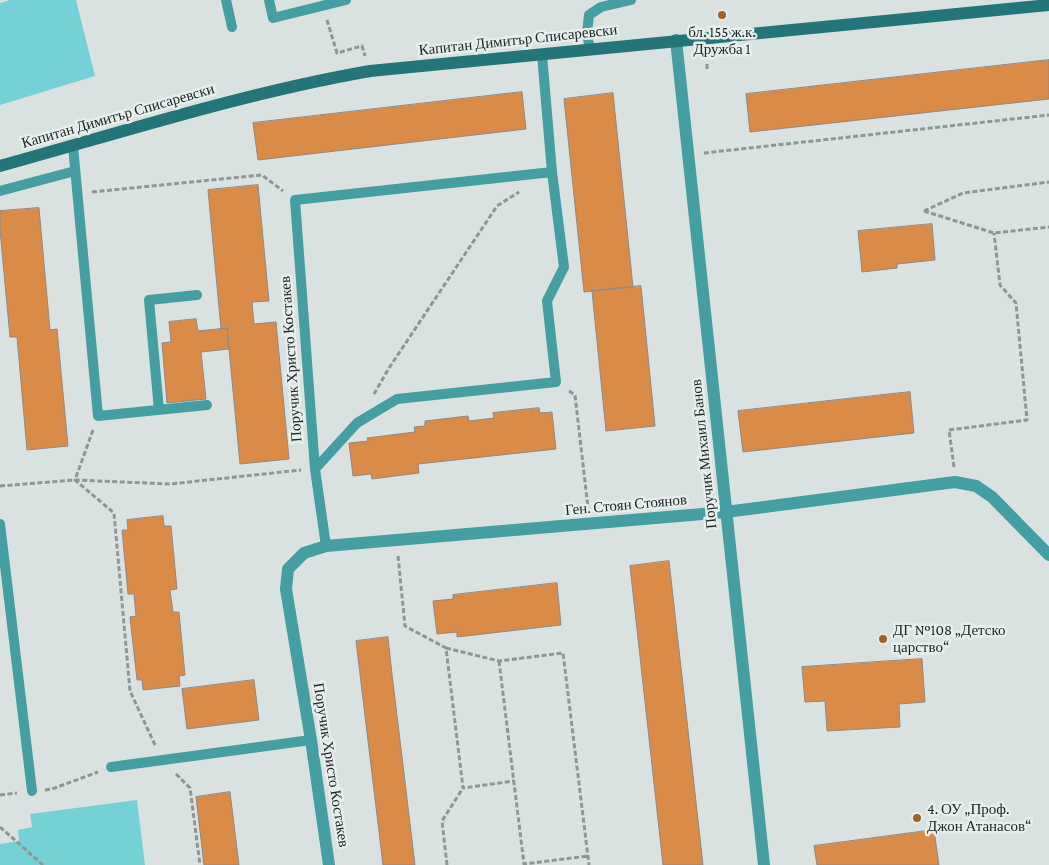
<!DOCTYPE html>
<meta charset="utf-8">
<style>
body{margin:0}
canvas{display:block;background:#dae1e1}
</style>
<canvas width="1049" height="865"></canvas>
<script>
const g = document.querySelector('canvas').getContext('2d');
g.lineJoin = 'round';
function fillPath(path, color) { g.fillStyle = color; g.fill(path, 'evenodd'); }
function strokePath(path, color, width, dash) { g.strokeStyle = color; g.lineWidth = width; g.lineCap = dash ? 'butt' : 'round'; g.setLineDash(dash || []); g.stroke(path); }
function write(font, color, halo, rows, align = 'center') {
  g.font = font + ' "Crimson Pro",serif'; g.lineWidth = 5; g.setLineDash([]); g.textBaseline = 'middle'; g.strokeStyle = halo; g.fillStyle = color; for (const [text, x, y, turn = 0] of rows) {
    g.save(); g.translate(x, y); g.rotate((+turn || 0) * Math.PI / 180); g.textAlign = isNaN(turn) ? turn : align; if (halo) g.strokeText(text, 0, 0); g.fillText(text, 0, 0); g.restore();
  }
}
fillPath(new Path2D(`
 M10 0H76L95 76 0 105V3Z
 M137 800 145 865H0V844L19 841 18 830 32 827 30 814Z`), '#76d1d6');
const building = new Path2D(`
 M1049 60V99L750 132 746 94Z
 M522 92 526 129 258 160 253 123Z
 M613 93 633 287 584 292 564 99Z
 M258 185 269 301 252 302 254 324 276 322 289 459 240 464 227 328 221 329 208 190Z
 M39 208 50 330 57 329 68 446 27 450 17 337H10L0 230V211Z
 M932 224 935 260 897 264V268L862 272 858 231Z
 M641 286 655 426 606 431 592 291Z
 M196 319 198 331 227 328 229 349 201 352 206 399 167 403 162 343 171 342 169 322Z
 M910 392 914 433 743 452 738 411Z
 M539 408 540 413 552 412 556 449 418 464 419 473 372 479 371 474 353 476 349 443 368 441 367 438 415 432 414 427 425 426V421L468 416 469 421 494 418 493 413Z
 M163 516 164 526H171L177 589 170 590 173 612H179L185 675 179 676 180 686 143 690 142 680H137L130 617 136 616 134 594H128L122 530H128L127 520Z
 M669 561 685 703 703 865H663L630 566Z
 M557 583 561 625 457 637V632L437 634 433 601 453 599V595Z
 M388 637 392 674 415 865H383L356 641Z
 M922 659 925 702 899 704 900 727 827 731 825 701 805 702 802 667Z
 M254 680 259 720 187 729 182 689Z
 M230 792 239 865H204L196 797Z
 M934 830 939 865H817L814 846Z`);
fillPath(building, '#da8b47');
strokePath(building, '#8e8986', 1);
strokePath(new Path2D(`
 M327 20 337 53 362 46 365 56
 M707 64V69
 M704 153 1049 115
 M92 192 262 175 283 191
 M924 211 963 193 1049 182
 M924 211 994 233 1049 227
 M569 391 575 395 588 508
 M374 394 389 368 497 206 519 192
 M93 430 75 480 114 513 130 691 155 745
 M954 467 949 430 1027 420 1016 303 1000 285 994 233
 M0 486 75 480 170 484 301 470
 M398 556 405 626 446 648 463 788 514 781
 M446 648 499 661 563 653 589 865
 M499 661 524 864 588 856
 M176 774 190 788 200 865
 M45 790 52 789 98 772
 M0 795 17 793
 M0 827 43 865
 M447 865 442 821 463 788`), '#8f9494', 3, [5, 2.5]);
strokePath(new Path2D(`
 M226 0 232 27
 M269 0 273 18 346 0
 M590 50 587 33 589 15 601 7 631 0
 M73 146 98 416 207 405
 M0 191 75 171
 M159 410 149 300 197 295
 M315 469 357 423 397 399 556 382 547 301 564 267 552 172
 M0 524 32 791
 M326 546 315 469 295 200 552 172 542 55
 M111 767 311 740`), '#459ea2', 10);
strokePath(new Path2D(`
 M676 40 764 865
 M329 865 311 740 286 589 288 569 304 553 326 546 726 512 955 482 976 486 992 497 1049 555`), '#459ea2', 12);
strokePath(new Path2D(`
 M0 166C123 132 244 93 370 71L1049 5`), '#237579', 12);
for (const [x, y, r, color] of [
 [722,15,5,"#a1622a"],
 [883,639,5,"#a1622a"],
 [917,818,5,"#a1622a"]
]) { const dot = new Path2D(); dot.arc(x, y, r, 0, 2 * Math.PI); g.fillStyle = color; g.fill(dot); strokePath(dot, '#e7eeee', 2); }
write('15px', '#232626', '#e7eeee', [
 ["бл. 155 ж.к.",722,32,"center"],
 ["Дружба 1",722,49,"center"],
 ["ДГ №108 „Детско",893,630],
 ["царство“",893,647],
 ["4. ОУ „Проф.",927,809],
 ["Джон Атанасов“",927,826]
], 'left');
write('15px', '#232626', '#e7eeee', [
 ["Капитан Димитър Списаревски",518,40,-6],
 ["Капитан Димитър Списаревски",118,116,-16],
 ["Поручик Христо Костакев",291,359,-94],
 ["Поручик Михаил Банов",704,454,-96],
 ["Ген. Стоян Стоянов",626,505,-5],
 ["Поручик Христо Костакев",331,765,81]
]);
</script>
